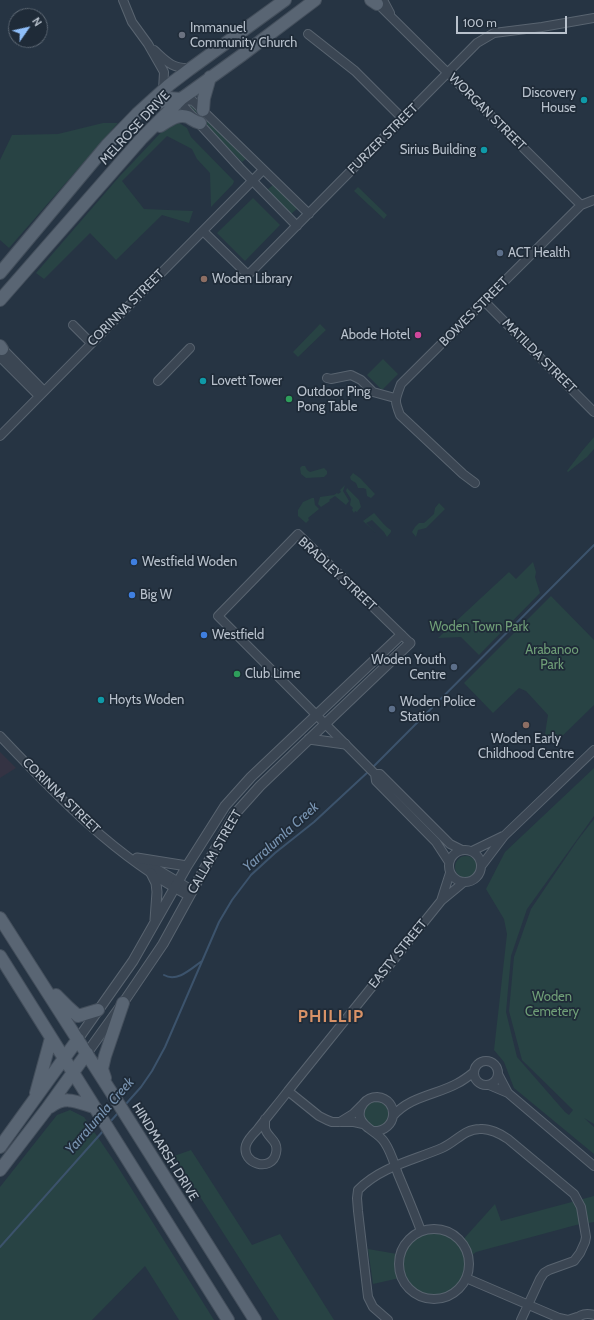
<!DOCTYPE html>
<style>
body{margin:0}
#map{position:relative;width:594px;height:1320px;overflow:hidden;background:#263443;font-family:Cabin,sans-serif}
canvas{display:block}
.north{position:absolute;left:8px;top:8px;width:40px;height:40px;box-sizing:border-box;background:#1f2b38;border:1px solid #5c6773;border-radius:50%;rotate:56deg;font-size:11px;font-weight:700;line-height:16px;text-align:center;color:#b8c1cc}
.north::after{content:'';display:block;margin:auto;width:14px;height:18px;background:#8fbffa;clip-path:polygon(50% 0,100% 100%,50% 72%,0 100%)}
.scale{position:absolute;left:456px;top:16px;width:111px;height:18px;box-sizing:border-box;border:2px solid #b8c1cc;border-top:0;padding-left:5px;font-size:12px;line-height:14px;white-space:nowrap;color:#b8c1cc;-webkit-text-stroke:3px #1f2b38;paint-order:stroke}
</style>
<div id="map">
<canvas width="594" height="1320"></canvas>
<div class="north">N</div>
<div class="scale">100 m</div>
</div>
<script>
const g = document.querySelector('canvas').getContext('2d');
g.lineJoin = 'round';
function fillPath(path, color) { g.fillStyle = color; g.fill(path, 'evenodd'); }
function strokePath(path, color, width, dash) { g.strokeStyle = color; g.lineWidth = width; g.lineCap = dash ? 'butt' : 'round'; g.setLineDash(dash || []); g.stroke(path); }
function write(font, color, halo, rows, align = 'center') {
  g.font = font + ' Cabin,sans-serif'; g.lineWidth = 3.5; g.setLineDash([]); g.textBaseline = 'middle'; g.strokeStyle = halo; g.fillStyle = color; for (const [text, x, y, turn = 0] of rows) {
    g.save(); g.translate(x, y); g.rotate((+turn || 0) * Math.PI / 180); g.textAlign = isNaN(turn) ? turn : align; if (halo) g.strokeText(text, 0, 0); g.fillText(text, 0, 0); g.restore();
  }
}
fillPath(new Path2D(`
 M0 752 16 768 0 778Z`), '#343343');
fillPath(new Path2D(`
 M192 104 246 159 242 162 188 108Z
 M176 121 187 128 191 137 234 181 233 184 211 207 210 173 197 159 192 149 167 136 122 181 144 209 193 211 189 223 162 215 116 260 90 233 44 279 36 273 119 177 169 124Z
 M103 123H118L9 248 0 240V160L12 135 58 134Z
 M274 184 298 208 291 214 267 190Z
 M358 187 387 215 384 219 354 191Z
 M253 198 280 225 245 261 217 233Z
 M320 324 326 330 298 357 293 352Z
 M383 359 398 374 382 390 367 375Z
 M594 437V449L587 457 568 472 567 471 582 451Z
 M302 466H305L307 470 310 472 324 468 327 471V474L324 477 306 478 301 474 300 468Z
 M353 473 360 478 375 494 371 498 367 496 366 489 363 488H358L356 483 351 480 350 477Z
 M345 485 343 491 349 501 346 505 335 496 329 500 330 501 321 507 318 504 320 497 334 495 337 493 338 494 341 492 340 490Z
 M347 488 359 500 361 507 357 512 355 511 354 513 352 510 353 508 350 505 351 499 346 491Z
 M312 498H314L315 505 319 509 308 518 309 520 306 523 298 516V510L303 502Z
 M439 503 445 509 426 528 418 530 416 537 412 532 415 527 419 523H424L434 514 435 508Z
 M374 513C378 517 386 528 391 530V532L387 537 384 532 372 520 366 523 377 534 363 521Z
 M533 562 536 572 535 577 540 593 479 655 461 637 438 638 509 572 516 579Z
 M551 596 594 640V705L554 744 545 734 548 715 526 691 519 688 493 713 464 683Z
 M594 768V816L527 909 511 956 506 1012 517 1057 565 1112 569 1115 573 1110 522 1060 509 1011 514 957 531 909 577 841 594 819V1124L584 1118 594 1127V1154L514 1088 504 1062 494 1050 507 934 504 919 486 889 505 852Z
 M455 867a11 11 0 1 1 22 0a11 11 0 1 1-22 0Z
 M378 1099 388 1105 390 1123 378 1130 362 1119C364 1104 364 1103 378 1099Z
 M70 1110 84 1117 116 1164 214 1320H179L145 1266 92 1320H0V1187L57 1115Z
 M191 1150 252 1245 280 1234 334 1320H279L174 1156Z
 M594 1196V1222L576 1225 476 1252 468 1259C468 1267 467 1277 462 1283 461 1286 458 1288 455 1290 438 1305 414 1297 404 1277L373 1284 368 1249 403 1255C409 1241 416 1235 432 1232 434 1232 438 1231 441 1231 448 1232 454 1238 460 1243L495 1204 501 1221Z`), '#284344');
strokePath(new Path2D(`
 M372 768 594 545
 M164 975C177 983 192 968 202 961
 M125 1105 141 1087 152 1071 165 1047 219 922 232 900 251 875 275 853 314 822 369 771
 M109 1123 118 1113
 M0 1247 104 1130`), '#3c536c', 2);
const minor = new Path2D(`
 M123 0 132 22 148 44 164 72 163 90
 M374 0 581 205
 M383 0 390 13
 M308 34 355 71 403 119
 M154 50C166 61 172 69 190 68
 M181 99 193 101 309 214
 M181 99 185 108 240 168 297 226
 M203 231 248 275 477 43 494 33 542 27 594 18
 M484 301 594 412
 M73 325 91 343
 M0 346 44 391
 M0 357 39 396
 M327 378 331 379 351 375 361 380 373 392 395 398
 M158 381 190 348
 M0 436 263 170
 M475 483 463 474 400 415C394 400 395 400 401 384L581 205 594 200
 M0 736C57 796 115 857 189 896
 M375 774 218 616 298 534 410 643
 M449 866a16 16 0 1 1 32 0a16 16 0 1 1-32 0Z
 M472 851 503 836
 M140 859 192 890
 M449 862 436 842 376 781 375 774H380L450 844 462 850
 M482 865 504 836 594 750
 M441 901 450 873
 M474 1073a12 12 0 1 1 24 0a12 12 0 1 1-24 0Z
 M498 1074 508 1093
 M489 1085 508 1093 594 1166
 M288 1091 319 1116 327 1120 332 1122H354L363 1124
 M393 1116C410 1096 437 1095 458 1083 464 1080 469 1076 474 1072
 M265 1119C265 1122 265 1126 265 1128 267 1138 279 1140 276 1153 272 1173 241 1164 246 1145 248 1139 253 1134 257 1130 267 1117 278 1104 288 1091L441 901 464 882
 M340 1122 353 1114 362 1105
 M373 1131C398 1132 400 1099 377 1097 366 1097 358 1107 360 1117 363 1129 378 1131 385 1143 391 1152 394 1163 398 1174 406 1193 414 1212 421 1231
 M399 1264a35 35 0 1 1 70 0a35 35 0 1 1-70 0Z
 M466 1278 559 1318 568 1320 577 1317
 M388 1320 373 1307 368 1297 358 1211 357 1198 358 1190C380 1167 414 1160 442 1148 456 1142 464 1129 480 1129 489 1128 501 1134 508 1139L574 1194 581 1207 586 1237 585 1242 580 1253 574 1261 549 1270 544 1273 540 1279 521 1320
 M575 1320C580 1314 587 1313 594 1315`);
const tertiary = new Path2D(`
 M309 739 345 744
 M137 858 187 866
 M151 873 156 883 157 892 155 920
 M78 1039 133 961 187 866 225 806 251 777 401 635
 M87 1053 123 1003 163 944 234 815 260 786 410 643`);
const primary = new Path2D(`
 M371 0 377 4
 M151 102 159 103 168 98 181 99
 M203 110 204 98 210 77
 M160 126C168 121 178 113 188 117 192 119 195 122 200 123
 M0 273 107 145 137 114 169 85 190 69 285 0
 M0 300 142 138 181 99 242 55 315 0
 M0 346 2 349
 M0 918 113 1095 255 1320
 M0 956 228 1320
 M56 995 68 1007 78 1016 98 1010
 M105 1078 102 1069 105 1056 123 1003
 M36 1093 51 1038
 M50 1107C66 1095 77 1102 94 1107
 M0 1147 78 1039
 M0 1170 46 1110 87 1053`);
strokePath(minor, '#596470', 10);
strokePath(tertiary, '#596470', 11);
strokePath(primary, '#444f5c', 14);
strokePath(minor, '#3b4653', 8);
strokePath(tertiary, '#3b4653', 9);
strokePath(primary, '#596573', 12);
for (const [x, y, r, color] of [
 [182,35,4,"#6b7280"],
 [584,100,4,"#0f9aa8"],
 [484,150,4,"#0f9aa8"],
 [500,253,4,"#5c6f8a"],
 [204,279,4,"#8d6e63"],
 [418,335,4,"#d1479c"],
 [203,381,4,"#0f9aa8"],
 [289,399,4,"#2e9e5b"],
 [134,562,4,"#3f7fe0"],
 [132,595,4,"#3f7fe0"],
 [204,635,4,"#3f7fe0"],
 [454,667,4,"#5c6f8a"],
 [237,674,4,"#2e9e5b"],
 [101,700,4,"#0f9aa8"],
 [392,709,4,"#5c6f8a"],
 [526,725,4,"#8d6e63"]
]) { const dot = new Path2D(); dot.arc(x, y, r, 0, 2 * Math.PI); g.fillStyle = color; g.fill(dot); strokePath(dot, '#1f2b38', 1.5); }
write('13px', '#b8c1cc', '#1f2b38', [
 ["Immanuel",190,28],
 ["Community Church",190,43],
 ["Discovery",576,93,"right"],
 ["House",576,108,"right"],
 ["Sirius Building",476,150,"right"],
 ["ACT Health",508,253],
 ["Woden Library",212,279],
 ["Abode Hotel",410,335,"right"],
 ["Lovett Tower",211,381],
 ["Outdoor Ping",297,392],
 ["Pong Table",297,407],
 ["Westfield Woden",142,562],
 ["Big W",140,595],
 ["Westfield",212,635],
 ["Woden Youth",446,660,"right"],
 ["Centre",446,675,"right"],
 ["Club Lime",245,674],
 ["Hoyts Woden",109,700],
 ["Woden Police",400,702],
 ["Station",400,717],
 ["Woden Early",526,739,"center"],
 ["Childhood Centre",526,754,"center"]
], 'left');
write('13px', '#b8c1cc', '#1f2b38', [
 ["WORGAN STREET",487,112,45],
 ["MELROSE DRIVE",135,128,-47],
 ["FURZER STREET",383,139,-45],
 ["CORINNA STREET",126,308,-45],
 ["BOWES STREET",474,312,-45],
 ["MATILDA STREET",539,356,45],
 ["BRADLEY STREET",337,574,43],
 ["CORINNA STREET",61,796,44],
 ["CALLAM STREET",215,852,-60],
 ["EASTY STREET",398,954,-51],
 ["HINDMARSH DRIVE",165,1152,58]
]);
write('13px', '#6f9e77', '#1f2b38', [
 ["Woden Town Park",479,627],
 ["Arabanoo",552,650],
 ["Park",552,665],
 ["Woden",552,997],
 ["Cemetery",552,1012]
]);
write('italic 14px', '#7893b0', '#1f2b38', [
 ["Yarralumla Creek",281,837,-42],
 ["Yarralumla Creek",100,1116,-49]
]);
g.letterSpacing = '1px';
write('bold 17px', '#d89267', '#1f2b38', [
 ["PHILLIP",331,1017]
]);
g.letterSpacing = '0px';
</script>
